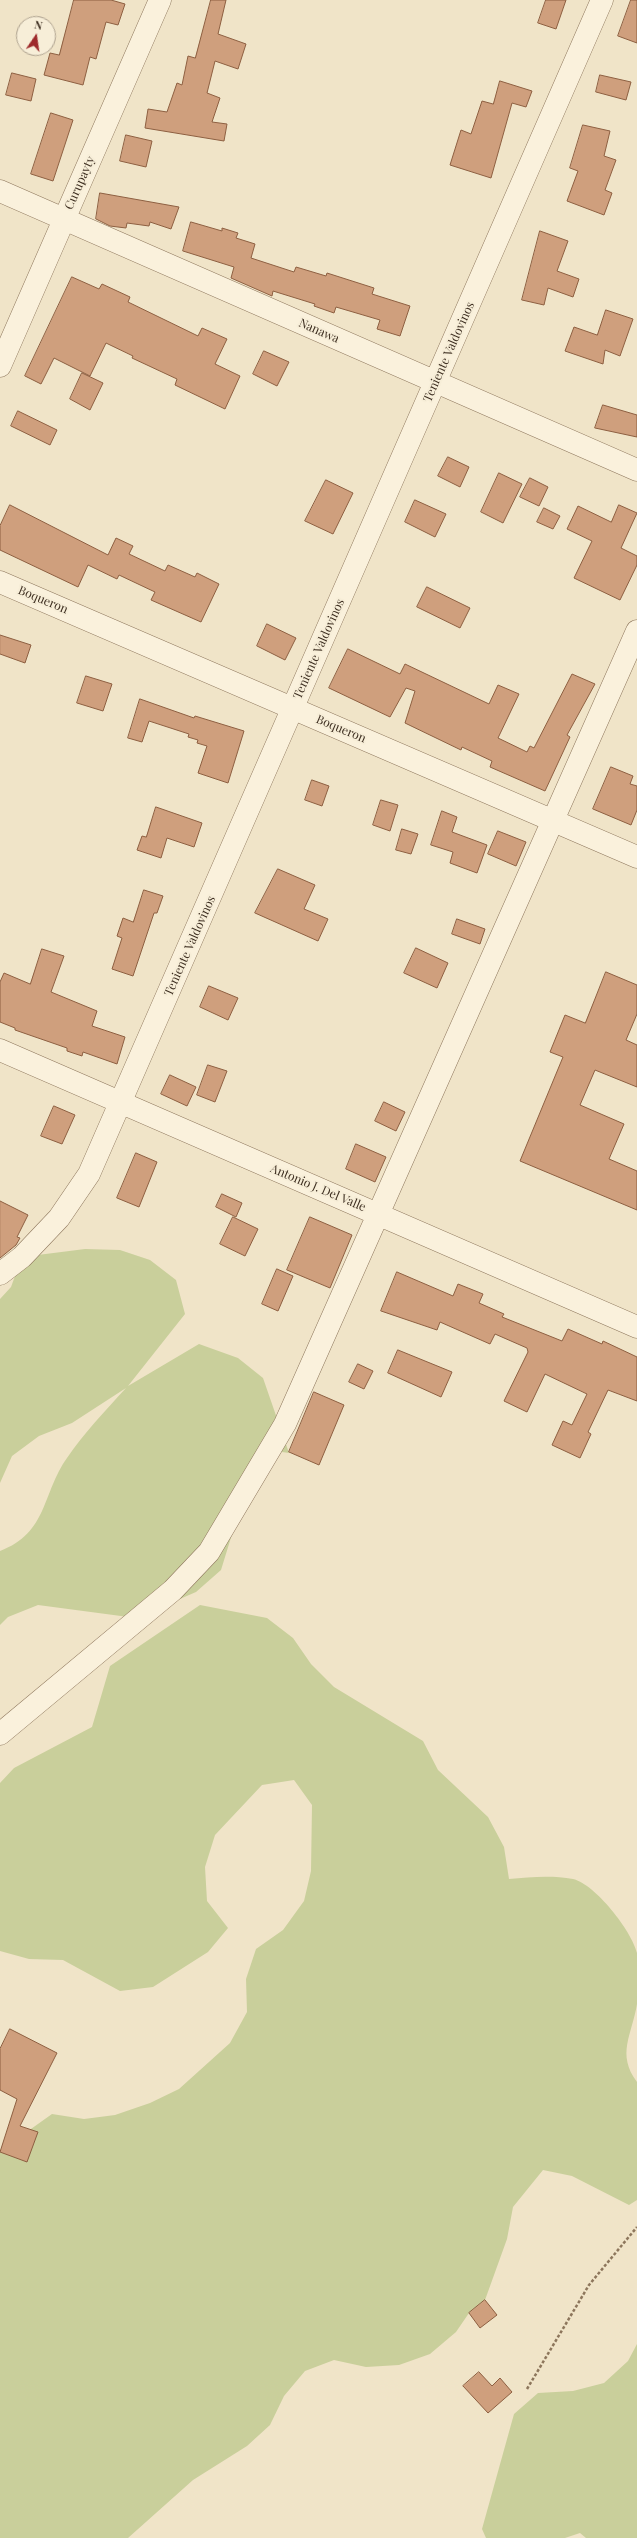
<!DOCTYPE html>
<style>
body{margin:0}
#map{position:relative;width:637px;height:2538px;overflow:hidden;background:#f0e4c8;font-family:"Playfair Display",serif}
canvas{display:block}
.north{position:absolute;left:16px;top:16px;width:40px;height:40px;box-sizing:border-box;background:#f7eed8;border:1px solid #ada18e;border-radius:50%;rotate:13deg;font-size:11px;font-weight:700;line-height:16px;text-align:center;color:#3d2e20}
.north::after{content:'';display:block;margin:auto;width:14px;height:18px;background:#9e2a2b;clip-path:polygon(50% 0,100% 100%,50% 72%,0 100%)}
</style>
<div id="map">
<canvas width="637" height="2538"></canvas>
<div class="north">N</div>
</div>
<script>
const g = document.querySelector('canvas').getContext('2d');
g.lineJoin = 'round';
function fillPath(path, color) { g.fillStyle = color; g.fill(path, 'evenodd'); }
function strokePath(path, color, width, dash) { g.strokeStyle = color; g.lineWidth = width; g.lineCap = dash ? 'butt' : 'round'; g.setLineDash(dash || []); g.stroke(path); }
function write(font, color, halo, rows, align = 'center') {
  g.font = font + ' "Playfair Display",serif'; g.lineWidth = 4; g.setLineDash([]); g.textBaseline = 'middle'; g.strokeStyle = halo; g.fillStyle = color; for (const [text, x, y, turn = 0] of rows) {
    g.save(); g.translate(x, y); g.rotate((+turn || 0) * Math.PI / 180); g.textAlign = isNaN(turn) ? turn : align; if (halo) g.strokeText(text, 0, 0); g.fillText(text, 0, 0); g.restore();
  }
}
fillPath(new Path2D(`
 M85 1249 120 1250 150 1260 176 1280 185 1314 128 1386 199 1344 238 1358 263 1378 289 1453 275 1451 241 1505 221 1570 196 1592 136 1618 38 1605 8 1617 0 1625V1551C48 1533 42 1493 67 1458 84 1433 105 1411 126 1388L72 1423 39 1436 12 1456 0 1483V1299L11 1287 22 1257Z
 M200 1605 267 1618 293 1638 311 1664 334 1687 423 1741 438 1770 488 1817 504 1847 509 1879C530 1877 552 1875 573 1879 595 1884 632 1931 637 1953 637 1964 637 1993 637 2004 632 2035 616 2054 637 2082V2200L629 2205 572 2176 543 2170 513 2207 507 2239 485 2300 469 2313 456 2332 430 2354 399 2365 366 2367 334 2360 305 2371 284 2396 270 2425 247 2446 193 2480 128 2538H0V2151L52 2114 84 2119 115 2115 150 2103 179 2089 230 2043 247 2012 246 1979 256 1949 283 1930 304 1901 311 1871 312 1805 294 1780 262 1785 215 1835 205 1867 207 1901 228 1928 208 1952 153 1987 120 1991 63 1960 29 1959 0 1951V1783L14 1768 92 1727 110 1666Z
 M637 2344V2538H586L580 2533 565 2538H486L482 2529 514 2414 538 2393 573 2391 604 2383 628 2361Z`), '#c9cf9b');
const building = new Path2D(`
 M74 0H111L125 4 118 25 106 22 96 59 90 57 83 85 44 75 50 53 59 55Z
 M211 0H226L218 34 246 44 238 69 215 61 207 93 220 98 212 122 227 124 224 141 145 128 148 109 167 112 177 83 182 85 188 56 195 58Z
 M546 0H566L556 29 538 23Z
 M631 0H637V43L618 36Z
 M12 73 36 79 31 101 6 95Z
 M600 75 631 82 626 100 596 92Z
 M500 81 532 91 526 107 512 103 491 178 450 165 461 130 471 134 482 101 493 104Z
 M51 113 73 120 53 181 31 174Z
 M583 125 610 131 604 156 616 160 605 190 612 193 604 215 567 201 578 171 570 168Z
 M126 135 152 141 146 167 120 161Z
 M100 193 179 207 171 229 150 222 149 226 127 223 126 228 110 226 96 219Z
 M191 222 222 231V228L238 233 236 238 255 244 251 258 294 272 296 267 326 276 327 273 374 288 372 294 410 306 400 336 377 329 380 320 336 307 334 313 314 306 315 304 273 291 272 296 231 278 234 267 183 251Z
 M540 231 568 241 557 271 579 279 573 297 548 288 544 305 522 300Z
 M72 277 99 289 102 284 130 297 128 302 198 336 202 328 227 339 215 364 240 376 225 409 175 385 177 379 132 358 133 356 106 343 90 376 54 358 41 384 25 376Z
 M606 310 633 319 620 356 605 350 603 364 565 351 574 327 597 335Z
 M264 351 289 362 277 386 253 374Z
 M82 373 103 383 90 410 70 399Z
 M603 405 637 415V437L595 428Z
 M18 411 57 430 50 445 11 426Z
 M448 457 469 467 460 487 438 476Z
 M499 473 522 484 503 523 481 512Z
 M530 478 548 487 539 506 520 497Z
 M326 480 353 493 333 534 305 521Z
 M415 500 446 514 435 537 405 522Z
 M10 505 108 555 116 538 133 546 129 554 165 571 168 565 195 577 197 573 219 584 201 622 151 600 155 592 119 575 117 579 88 565 78 587 0 550V526Z
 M619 505 637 513 621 548 637 556V565L620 600 574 578 592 541 567 529 578 506 611 522Z
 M544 508 560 516 553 529 537 522Z
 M427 587 470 608 460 628 417 607Z
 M267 624 296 638 285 660 257 646Z
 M0 635 31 645 25 663 0 654Z
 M348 649 400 674 405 664 489 704 498 685 519 694 498 738 527 752 530 746 534 748 572 674 595 684 567 735 570 737 545 791 490 767 492 761 462 747 461 750 405 723 415 691 406 688 390 717 329 688Z
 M86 676 112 684 103 711 77 703Z
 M140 699 194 718 195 716 244 731 228 783 198 773 207 746 197 743 198 740 188 737 189 734 149 721 142 742 128 738Z
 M611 767 633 776 630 784 637 786V810L631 825 593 809Z
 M312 780 329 786 322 806 305 800Z
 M381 800 398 805 390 831 373 825Z
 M156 807 202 823 194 847 167 838 161 858 137 850 142 836 146 837Z
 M442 811 457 817 452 832 487 845 477 873 450 863 453 852 431 845Z
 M402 829 418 834 411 854 396 850Z
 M498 831 526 842 516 866 488 854Z
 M278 869 315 885 304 909 328 919 318 941 255 913Z
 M144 890 163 896 157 913H154L133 976 112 969 122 938 117 936 123 918 133 922Z
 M457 919 485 929 480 944 452 934Z
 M416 948 448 963 437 988 404 973Z
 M42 949 64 956 51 992 97 1011 92 1026 125 1037 117 1064 83 1052 82 1056 67 1051V1048L15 1030V1028L0 1022V982L4 973 30 984Z
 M606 972 637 985V1014L626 1040 637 1045V1087L595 1070 580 1105 624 1124 609 1159 637 1171V1210L520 1161 563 1057 550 1052 565 1015 585 1023Z
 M209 986 238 998 228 1020 200 1007Z
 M208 1065 227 1071 215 1102 197 1095Z
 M170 1075 196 1087 187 1106 161 1094Z
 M384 1102 405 1112 396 1131 375 1121Z
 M54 1106 75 1115 62 1144 41 1136Z
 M356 1144 386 1157 375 1182 346 1169Z
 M136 1153 157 1162 139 1207 117 1198Z
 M222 1194 242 1203 236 1217 216 1207Z
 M0 1201 28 1215 17 1237 20 1238 16 1245 0 1258Z
 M233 1217 258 1229 245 1256 220 1244Z
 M310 1217 352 1235 330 1288 287 1270Z
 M277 1269 293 1276 278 1311 262 1304Z
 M397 1272 453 1296 458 1284 483 1294 479 1303 504 1314 502 1317 562 1341 568 1329 602 1344 603 1341 637 1357V1401L608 1390 588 1432 591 1434 580 1458 552 1445 563 1421 572 1425 587 1394 545 1374 527 1412 504 1401 528 1352 527 1348 495 1334 490 1344 440 1322 437 1330 381 1311Z
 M398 1350 452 1372 441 1397 388 1373Z
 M358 1364 373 1371 364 1389 349 1382Z
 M314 1392 344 1405 319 1465 289 1452Z
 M10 2029 57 2053 20 2126 38 2132 27 2162 0 2152 17 2099 0 2090V2049Z
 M485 2300 497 2315 480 2328 469 2313Z
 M479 2372 492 2386 500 2378 512 2392 488 2413 463 2386Z`);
fillPath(building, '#cf9f7d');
strokePath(building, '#8d5f41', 1);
const street = new Path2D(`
 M0 191 637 470
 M0 366 160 0
 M0 582 637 857
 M0 1050 637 1327
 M0 1274 22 1257 59 1218 89 1174 602 0
 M0 1734 173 1590 209 1552 285 1424 637 631`);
strokePath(street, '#8d765c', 23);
strokePath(new Path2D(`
 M527 2389 589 2285 637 2227`), '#8d765c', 2.5, [3, 2]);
strokePath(street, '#faf1dc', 22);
write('12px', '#3d2e20', '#f7eed8', [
 ["Curupayty",80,183,-66],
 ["Nanawa",319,331,24],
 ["Teniente Valdovinos",449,352,-66],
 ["Boqueron",43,600,23],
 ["Teniente Valdovinos",319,649,-66],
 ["Boqueron",341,729,23],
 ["Teniente Valdovinos",190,946,-66],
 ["Antonio J. Del Valle",318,1188,23]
]);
</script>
